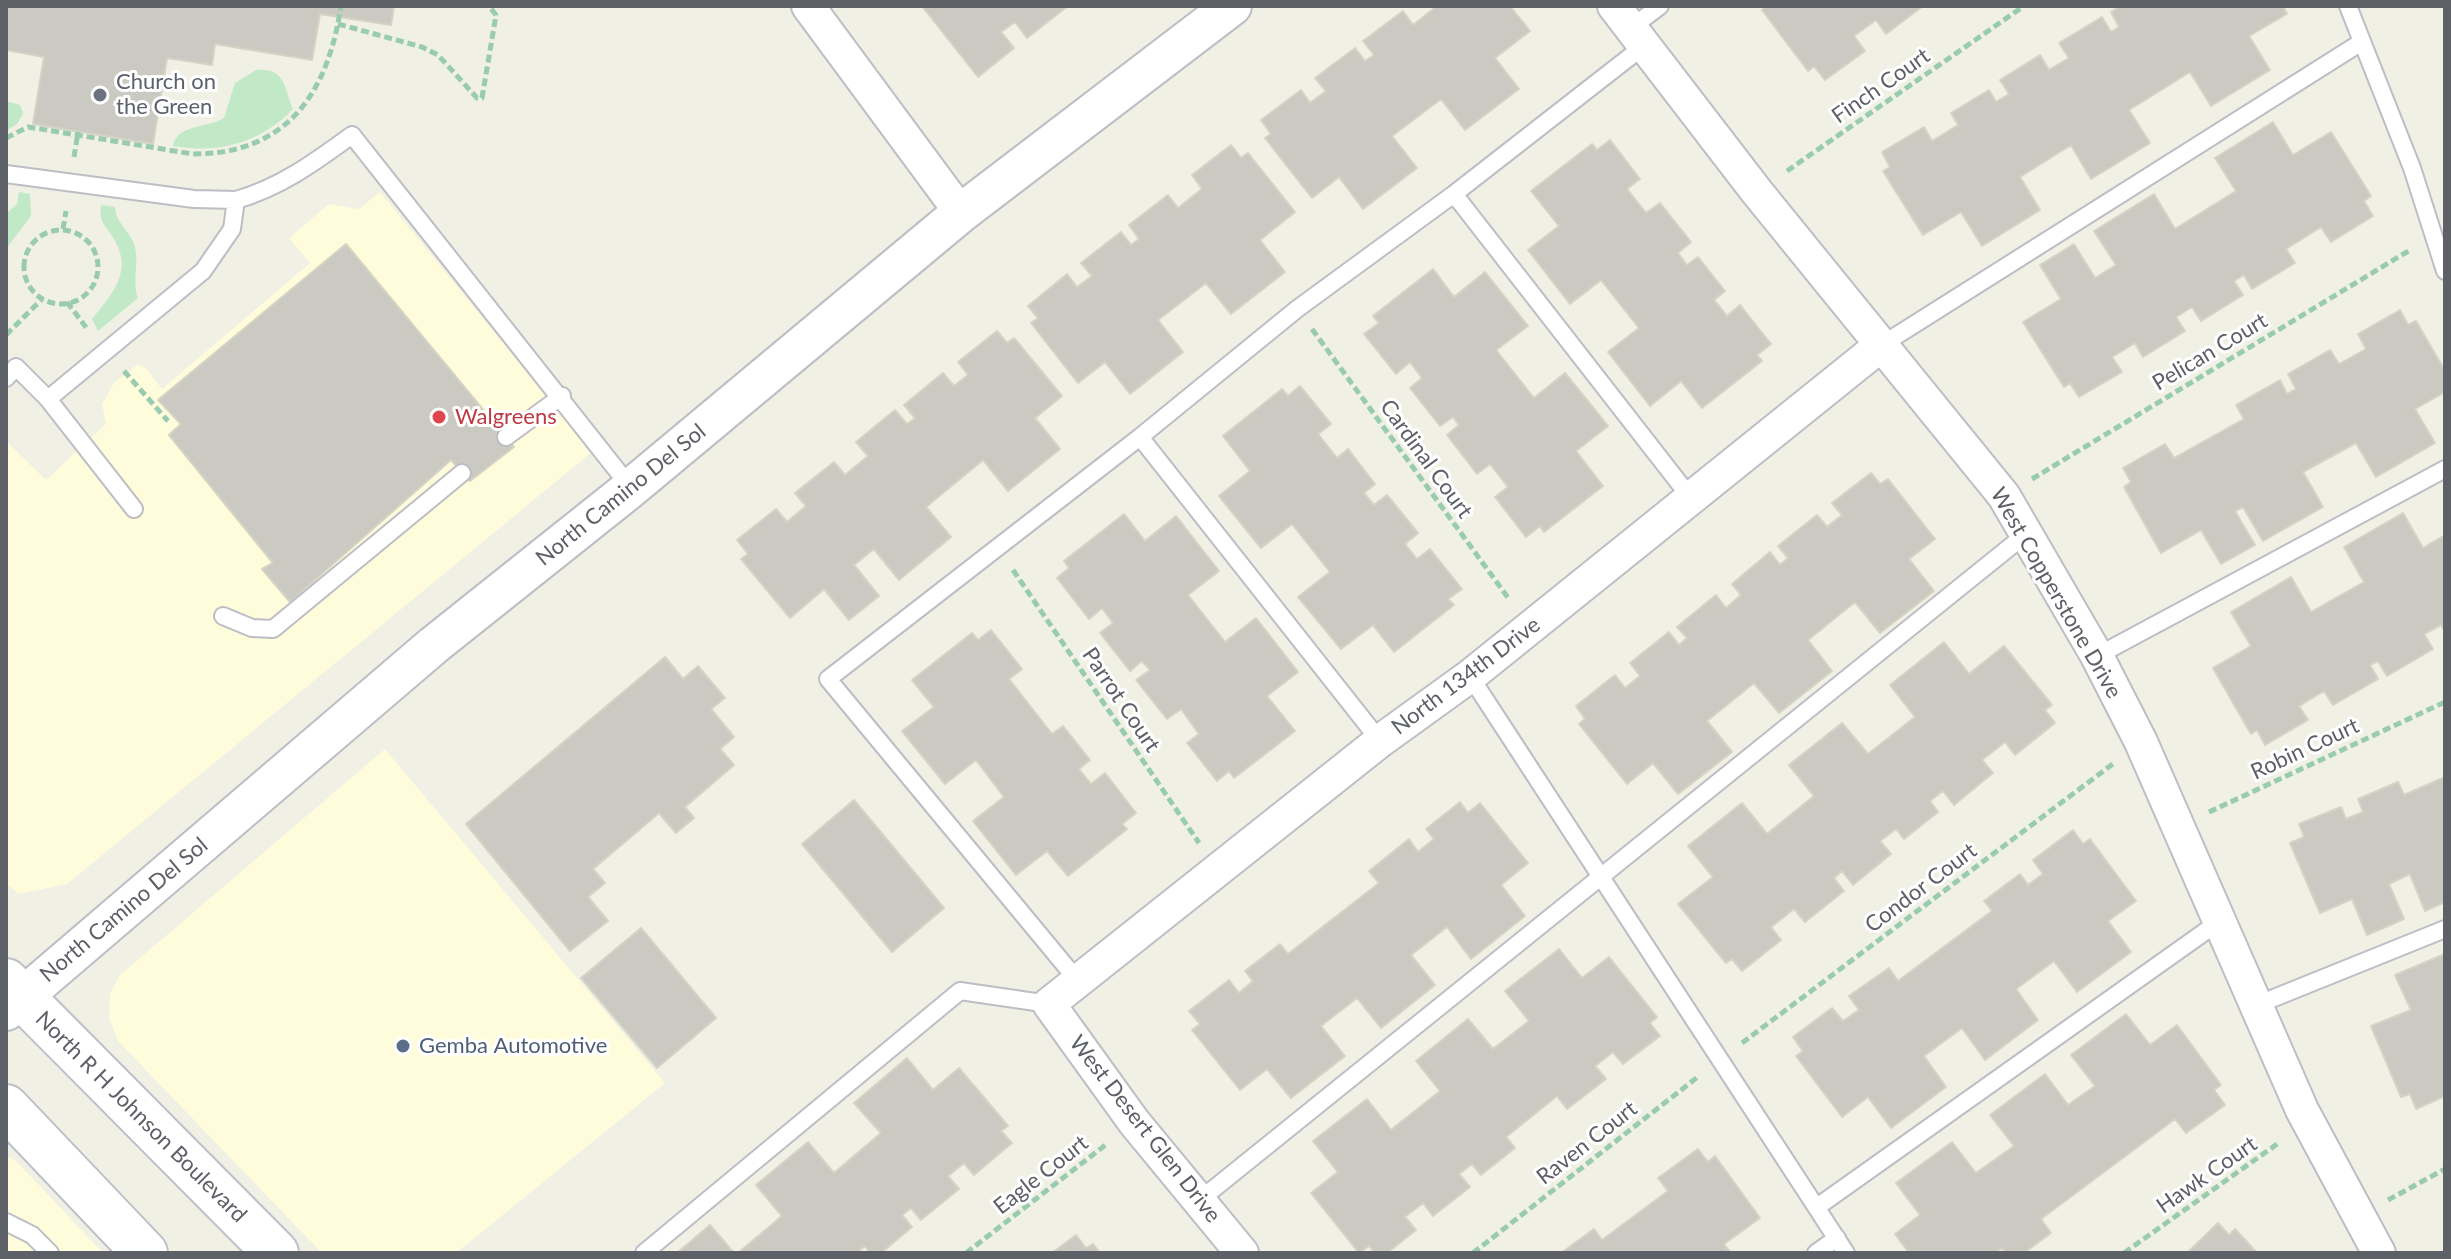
<!DOCTYPE html>
<style>
body{margin:0}
#map{position:relative;width:2451px;height:1259px;overflow:hidden;background:#f0f0e5;font-family:Lato,sans-serif}
canvas{display:block}
.frame{position:absolute;inset:0;border:8px solid #5d6067;pointer-events:none}
</style>
<div id="map">
<canvas width="2451" height="1259"></canvas>
<div class="frame"></div>
</div>
<script>
const g = document.querySelector('canvas').getContext('2d');
g.lineJoin = 'round';
function fillPath(path, color) { g.fillStyle = color; g.fill(path, 'evenodd'); }
function strokePath(path, color, width, dash) { g.strokeStyle = color; g.lineWidth = width; g.lineCap = dash ? 'butt' : 'round'; g.setLineDash(dash || []); g.stroke(path); }
function write(font, color, halo, rows, align = 'center') {
  g.font = font + ' Lato,sans-serif'; g.lineWidth = 6; g.setLineDash([]); g.textBaseline = 'middle'; g.strokeStyle = halo; g.fillStyle = color; for (const [text, x, y, turn = 0] of rows) {
    g.save(); g.translate(x, y); g.rotate((+turn || 0) * Math.PI / 180); g.textAlign = isNaN(turn) ? turn : align; if (halo) g.strokeText(text, 0, 0); g.fillText(text, 0, 0); g.restore();
  }
}
fillPath(new Path2D(`
 M380 192 592 452 67 884 18 894 6 882V441L46 480 106 424 102 404 114 383 137 365 145 367 162 389 310 263 289 238 329 204 359 209Z
 M385 749 665 1083 456 1253H322L118 1041 109 1017 110 994 120 975Z
 M6 1156 16 1161 103 1253H6Z`), '#fffcdc');
fillPath(new Path2D(`
 M256 70C286 67 284 89 293 109 260 143 219 154 173 146 177 124 208 128 224 118L235 83Z
 M6 101 20 105 23 114 17 124 6 131Z
 M19 192 30 194 31 216 6 249V214L17 204Z
 M101 205 115 207C115 222 131 232 135 247 139 264 132 283 138 298L98 331 92 319C113 293 136 269 110 233 102 222 99 219 101 205Z`), '#c1e9c7');
const building = new Path2D(`
 M6 6H394L391 25 320 14 312 60 215 44 212 65 167 58 153 144 33 124 44 57 6 50Z
 M922 6H1068L1027 38 1015 22 1001 32 1014 48 978 77Z
 M1437 6H1510L1530 31 1495 58 1519 89 1465 130 1441 99 1392 136 1417 168 1363 209 1339 177 1312 198 1265 138 1271 134 1261 120 1301 90 1310 103 1326 91 1315 78 1355 48 1365 61 1374 55 1363 41 1403 11 1413 25Z
 M1767 6H1923L1886 34 1876 20 1854 36 1865 51 1825 80 1814 66 1808 71 1762 10Z
 M2121 6H2283L2287 14 2249 36 2270 70 2211 106 2190 72 2129 110 2150 143 2091 179 2071 145 2020 177 2040 210 1982 246 1961 212 1923 235 1883 171 1890 167 1882 152 1924 127 1932 141 1958 125 1951 113 1989 90 1996 102 2009 94 2000 80 2040 55 2049 70 2069 58 2059 43 2102 17 2111 32 2119 27 2111 12Z
 M2273 122 2293 155 2331 132 2371 196 2364 201 2373 216 2331 242 2321 227 2286 249 2295 263 2252 289 2244 275 2234 281 2243 295 2201 321 2192 307 2176 317 2185 331 2143 357 2135 343 2112 357 2122 372 2079 397 2070 383 2064 387 2023 322 2061 299 2040 265 2074 244 2095 278 2116 265 2094 231 2154 194 2175 229 2236 191 2215 158Z
 M1610 140 1640 179 1627 189 1646 213 1660 203 1691 242 1678 253 1687 265 1698 257 1725 291 1714 300 1727 316 1740 305 1771 344 1757 355 1762 361 1702 408 1681 381 1650 406 1608 352 1639 328 1601 280 1570 304 1528 250 1559 226 1531 191 1592 144 1597 150Z
 M1231 145 1241 158 1248 153 1295 212 1260 240 1285 272 1231 314 1206 283 1158 320 1183 352 1130 394 1105 362 1078 383 1031 323 1038 318 1028 306 1067 274 1077 287 1092 276 1081 263 1121 232 1131 245 1139 239 1129 225 1168 195 1178 208 1202 189 1192 175Z
 M346 244 514 447 470 481 451 460 290 602 262 569 273 563 169 435 181 424 158 400Z
 M1433 269 1454 297 1485 272 1528 326 1496 350 1534 398 1565 373 1608 426 1576 451 1603 486 1544 532 1540 526 1526 537 1495 497 1508 487 1490 464 1477 474 1447 435 1459 425 1453 417 1440 426 1410 388 1422 378 1410 362 1396 374 1364 334 1379 323 1373 316Z
 M2400 310 2408 325 2416 321 2445 371V392L2415 409 2435 443 2376 477 2356 443 2303 472 2323 507 2263 541 2243 507 2235 511 2255 545 2221 564 2201 530 2161 553 2124 487 2131 482 2123 468 2165 444 2174 458 2244 419 2236 405 2280 380 2287 394 2296 389 2288 374 2330 350 2339 364 2366 349 2358 334Z
 M997 331 1007 343 1014 338 1062 396 1035 418 1060 449 1008 491 983 460 926 507 951 537 899 580 874 549 854 565 879 596 849 620 824 589 790 618 741 559 748 554 737 540 776 509 787 522 806 506 795 493 834 462 845 475 868 456 856 442 895 410 907 424 915 418 904 405 943 373 954 386 968 375 958 362Z
 M1300 386 1331 424 1318 434 1337 458 1348 449 1375 484 1364 493 1374 505 1387 495 1418 533 1405 544 1417 559 1430 549 1462 589 1448 599 1454 605 1394 652 1373 625 1341 649 1298 597 1330 572 1292 524 1261 548 1219 496 1250 471 1223 436 1282 389 1288 396Z
 M1871 473 1880 484 1888 479 1935 539 1909 559 1934 591 1880 633 1855 602 1808 640 1832 671 1779 713 1754 683 1707 721 1732 752 1678 794 1653 763 1627 784 1579 724 1585 719 1576 706 1615 675 1625 688 1640 676 1630 663 1669 632 1679 645 1687 638 1677 627 1716 595 1726 608 1741 595 1732 584 1770 552 1780 565 1788 558 1778 546 1817 515 1827 527 1842 515 1832 503Z
 M2403 513 2423 548 2445 535V632L2441 625 2424 634 2433 649 2387 676 2378 661 2370 665 2378 679 2333 705 2324 691 2299 706 2308 720 2265 745 2257 730 2251 734 2213 668 2251 646 2231 612 2291 577 2311 612 2364 582 2344 547Z
 M1124 514 1145 541 1176 516 1219 571 1188 595 1225 642 1256 618 1298 672 1267 696 1295 731 1234 778 1229 771 1217 781 1187 743 1199 734 1181 709 1167 719 1136 680 1150 670 1142 661 1130 671 1100 633 1113 623 1102 608 1089 619 1057 578 1069 568 1064 561Z
 M991 630 1022 669 1009 679 1052 734 1063 726 1090 760 1079 769 1091 784 1105 773 1136 813 1122 824 1127 829 1068 876 1047 851 1016 875 973 821 1004 797 976 760 945 784 902 731 934 707 912 680 972 633 978 640Z
 M1944 642 1969 674 2004 646 2052 705 2045 710 2055 723 2015 755 2005 742 1982 760 1993 773 1954 805 1943 791 1930 801 1938 812 1904 839 1896 829 1880 841 1891 854 1853 885 1842 871 1834 878 1844 891 1805 922 1794 909 1771 927 1781 940 1742 971 1732 959 1726 963 1678 904 1713 877 1688 846 1742 803 1767 834 1814 796 1789 765 1842 723 1868 754 1915 717 1890 685Z
 M665 657 683 679 698 666 725 698 711 709 734 737 720 749 734 765 685 807 694 818 676 833 659 813 593 869 605 883 588 897 608 921 570 951 466 824Z
 M2445 777V902L2425 911 2410 874 2389 884 2404 919 2367 935 2352 899 2320 913 2290 843 2304 837 2299 824 2341 807 2346 819 2363 812 2358 799 2398 782 2404 795Z
 M854 800 944 908 892 952 802 844Z
 M1460 802 1468 813 1480 803 1528 863 1501 885 1525 916 1471 959 1447 927 1411 955 1435 985 1381 1028 1357 998 1321 1026 1345 1056 1291 1098 1267 1069 1240 1090 1192 1030 1200 1024 1189 1011 1229 980 1239 993 1253 981 1245 971 1280 944 1288 954 1379 883 1369 871 1409 839 1418 852 1434 839 1426 829Z
 M2073 830 2083 844 2090 839 2136 901 2108 921 2131 952 2077 992 2054 961 2016 989 2038 1020 1985 1060 1962 1028 1924 1056 1946 1087 1891 1128 1868 1097 1842 1117 1796 1056 1803 1051 1793 1037 1832 1008 1843 1021 1859 1010 1849 996 1889 968 1898 981 1992 911 1984 901 2020 874 2028 885 2043 874 2033 860Z
 M641 928 716 1018 657 1068 581 978Z
 M1559 949 1582 978 1609 957 1657 1017 1650 1023 1660 1036 1623 1064 1613 1052 1595 1066 1606 1079 1567 1109 1557 1096 1506 1137 1515 1148 1481 1175 1472 1164 1459 1174 1470 1187 1433 1216 1423 1203 1405 1217 1416 1230 1387 1253H1375L1369 1246 1359 1253 1311 1193 1338 1172 1313 1141 1367 1099 1391 1130 1440 1091 1416 1061 1468 1019 1493 1049 1529 1021 1505 991Z
 M2445 954V1096L2416 1109 2410 1094 2401 1097 2371 1026 2411 1010 2395 975Z
 M2126 1014 2150 1045 2177 1025 2221 1085 2214 1090 2225 1105 2186 1133 2175 1119 2041 1219 2051 1233 2024 1253H2006L2002 1248 1994 1253H1909L1895 1234 1920 1215 1896 1183 1952 1142 1976 1173 2014 1146 1990 1115 2045 1074 2068 1105 2095 1086 2071 1055Z
 M907 1058 933 1090 959 1068 1008 1126 1001 1131 1012 1143 974 1175 964 1163 948 1176 959 1189 921 1220 911 1208 902 1215 912 1227 881 1253H870L865 1246 857 1253H738L782 1216 756 1185 808 1142 834 1173 881 1133 854 1103Z
 M1698 1149 1708 1162 1715 1156 1760 1218 1724 1244 1731 1253H1561L1594 1229 1602 1240 1668 1191 1658 1178Z
 M2218 1223 2229 1235 2235 1229 2257 1253H2187Z
 M710 1225 734 1253H677Z
 M1076 1235 1086 1248 1093 1244 1100 1253H1052Z`);
fillPath(building, '#cbcac2');
strokePath(building, '#d5d3c3', 2);
const service = new Path2D(`
 M2348 6 2412 168 2445 271
 M1631 28 1660 6
 M6 174 194 199 236 200 232 229 203 271 48 399
 M1454 194 1690 497
 M236 200C281 187 315 162 352 135L631 488
 M1880 346 2360 43
 M6 378 16 367 48 399 134 509
 M506 437 562 396
 M1140 437 1380 741
 M223 616 252 628 273 629 462 473
 M2097 656 2445 469
 M1470 676 1846 1253
 M1078 981 828 679 1140 437 1297 309 1454 194 1645 45
 M2254 1006 2445 929
 M1201 1199 2026 534
 M1817 1207 2220 921
 M6 1222 32 1235 50 1253
 M644 1253 960 991 1049 1004
 M1816 1253 1837 1238`);
const minor = new Path2D(`
 M808 6 961 213
 M1614 6 1757 192 2004 496 2097 656 2141 742 2302 1110 2379 1253
 M1242 1253 1134 1122 1049 1004 1380 741 1470 676 1880 346`);
const tertiary = new Path2D(`
 M6 1011 434 645 631 488 961 213 1232 6`);
const secondary = new Path2D(`
 M6 981 276 1253
 M6 1107 145 1253`);
strokePath(service, '#bdbec5', 20);
strokePath(minor, '#bdbec5', 36);
strokePath(tertiary, '#bdbec5', 42);
strokePath(secondary, '#bec0c7', 48);
strokePath(new Path2D(`
 M338 24 422 47 438 55 477 98H482L496 15 489 6
 M6 138 28 127 193 154C288 154 328 92 341 6
 M74 157 78 132
 M1787 171 2024 6
 M63 229 66 211
 M24 267a37 37 0 1 1 74 0a37 37 0 1 1-74 0Z
 M67 302 88 330
 M1312 329 1509 599
 M6 335 42 299
 M124 371 168 421
 M2032 479 2410 250
 M1013 570 1199 843
 M2209 812 2445 702
 M1742 1043 2114 763
 M2388 1200 2445 1169
 M966 1253 1108 1143
 M1473 1253 1699 1076
 M2124 1253 2280 1142`), '#99cbaf', 5, [8, 4]);
strokePath(service, '#fff', 16);
strokePath(minor, '#fff', 32);
strokePath(tertiary, '#fff', 38);
strokePath(secondary, '#fff', 44);
for (const [x, y, r, color] of [
 [100,95,8,"#6b7280"],
 [439,417,8,"#e0444e"],
 [403,1046,8,"#5c6f8a"]
]) { const dot = new Path2D(); dot.arc(x, y, r, 0, 2 * Math.PI); g.fillStyle = color; g.fill(dot); strokePath(dot, '#fff', 3); }
write('22px', '#5b616d', '#fff', [
 ["Church on",116,82],
 ["the Green",116,107]
], 'left');
write('22px', '#5d6067', '#fff', [
 ["Finch Court",1881,86,-35],
 ["Pelican Court",2210,352,-31],
 ["Cardinal Court",1426,459,54],
 ["North Camino Del Sol",621,495,-39],
 ["West Copperstone Drive",2056,593,60],
 ["North 134th Drive",1466,676,-37],
 ["Parrot Court",1121,700,56],
 ["Robin Court",2305,749,-25],
 ["Condor Court",1921,888,-37],
 ["North Camino Del Sol",124,910,-40],
 ["North R H Johnson Boulevard",141,1117,45],
 ["West Desert Glen Drive",1145,1129,52],
 ["Raven Court",1587,1143,-38],
 ["Eagle Court",1041,1175,-38],
 ["Hawk Court",2207,1175,-35]
]);
write('22px', '#be3a42', '#fff', [
 ["Walgreens",455,417]
], 'left');
write('22px', '#4e5e75', '#fff', [
 ["Gemba Automotive",419,1046]
], 'left');
</script>
